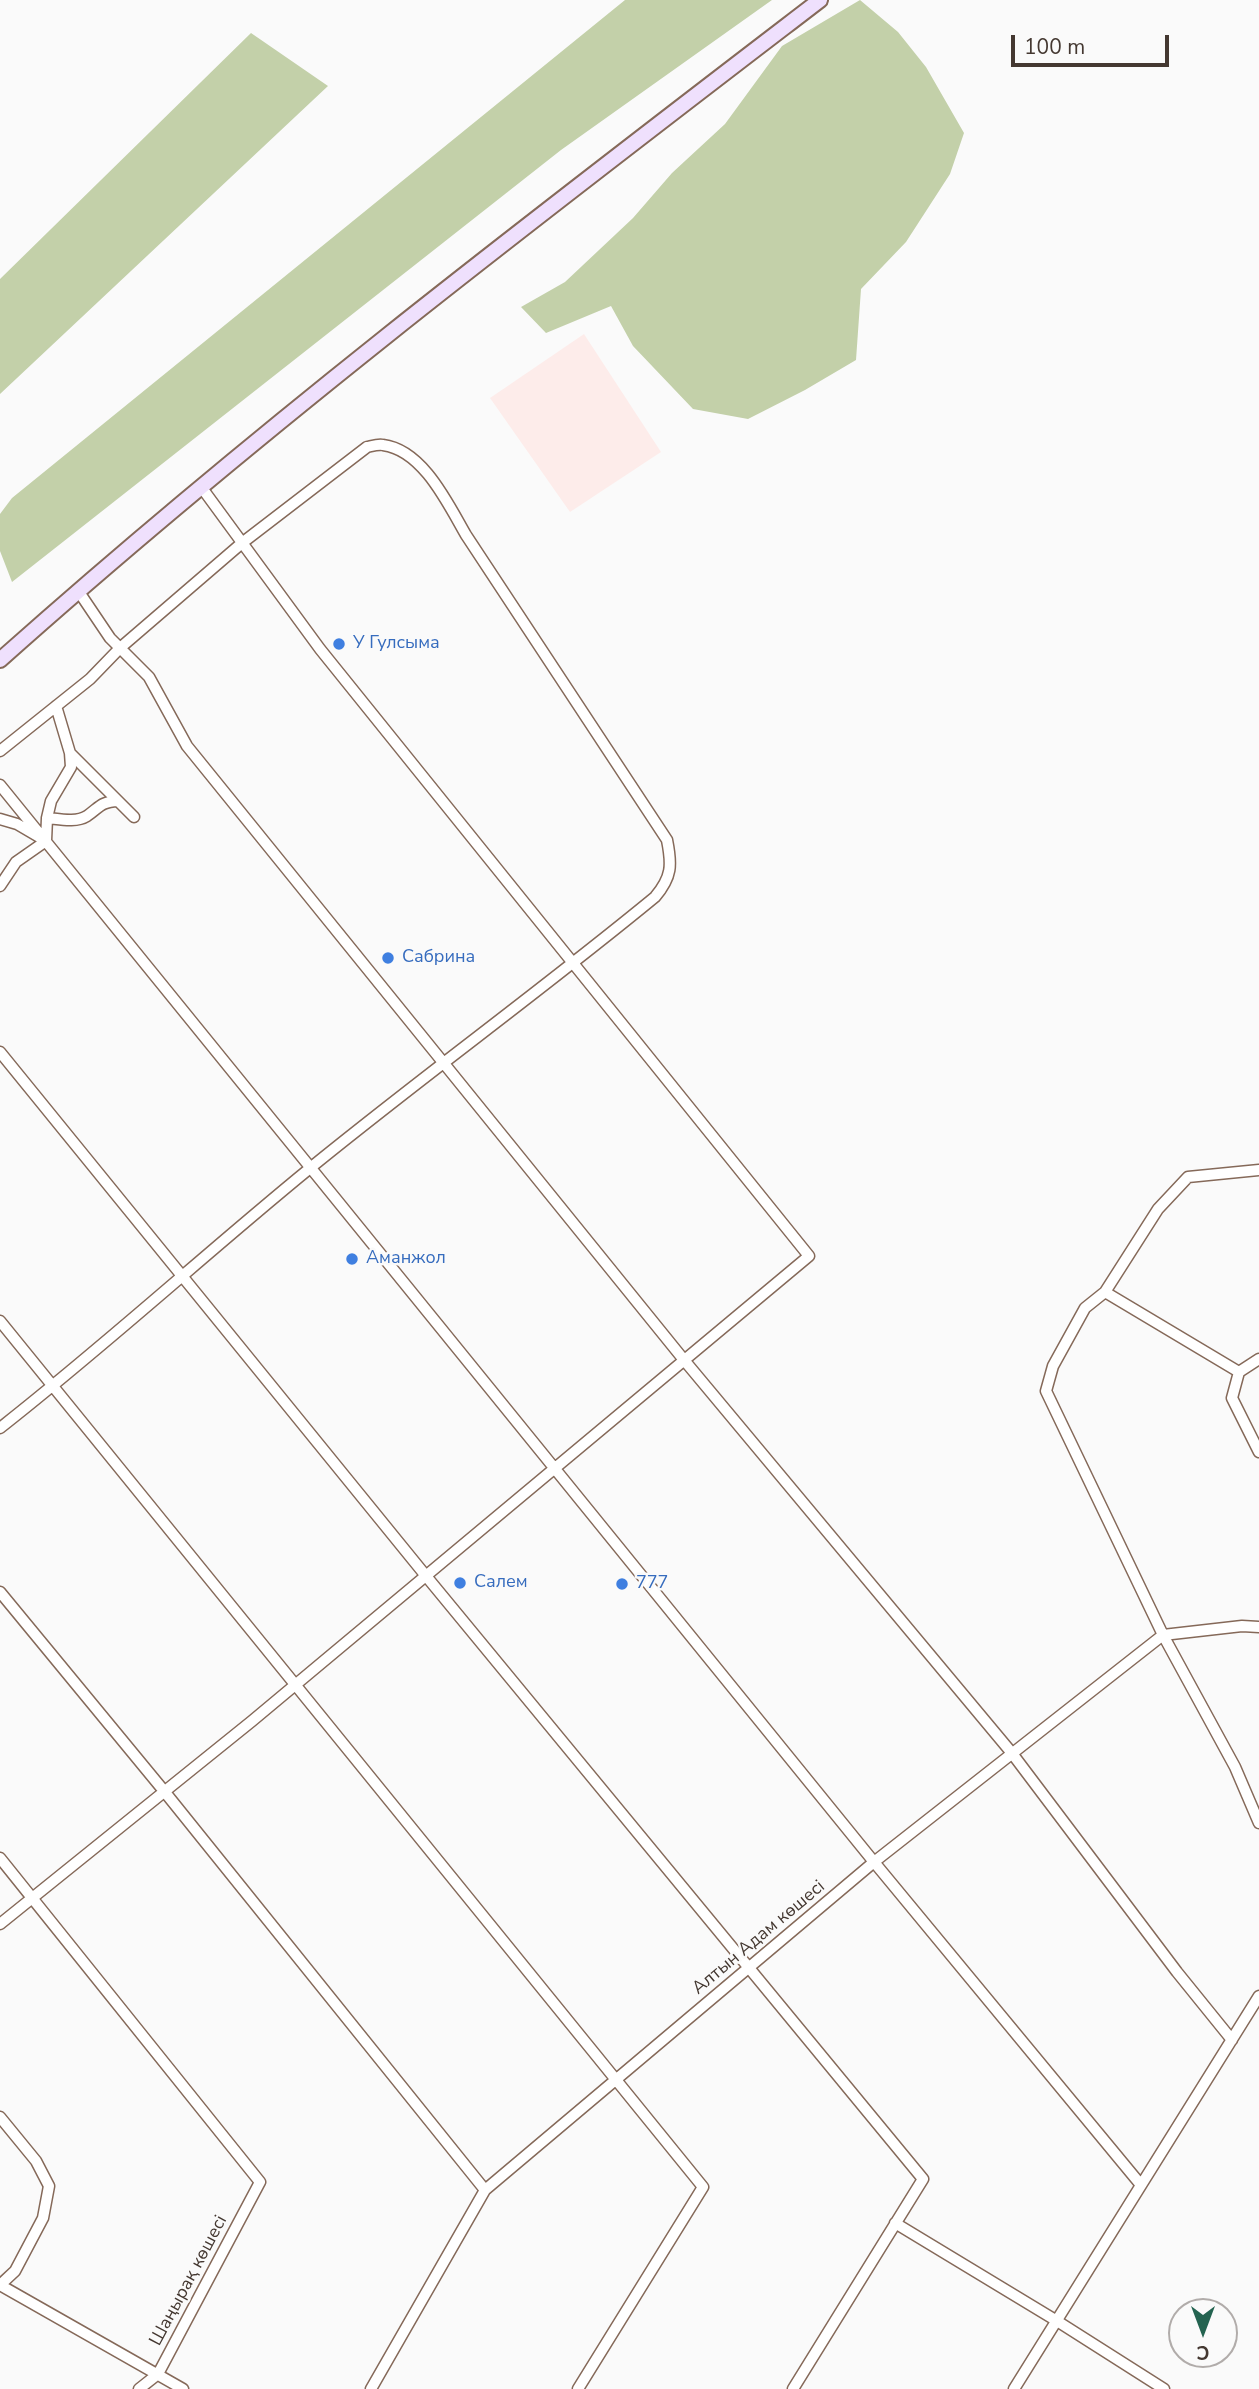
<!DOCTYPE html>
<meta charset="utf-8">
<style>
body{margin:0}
#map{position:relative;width:1259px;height:2389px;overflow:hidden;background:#fafafa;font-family:"Nunito Sans",sans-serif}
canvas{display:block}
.north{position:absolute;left:1168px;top:2298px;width:70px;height:70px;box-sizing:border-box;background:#fafafa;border:2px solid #b1acaa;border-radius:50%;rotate:180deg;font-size:19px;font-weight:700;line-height:28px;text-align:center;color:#443831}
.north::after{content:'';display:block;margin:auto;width:24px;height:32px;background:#246350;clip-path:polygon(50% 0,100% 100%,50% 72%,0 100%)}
.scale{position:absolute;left:1011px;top:35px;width:158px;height:32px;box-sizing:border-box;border:4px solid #443831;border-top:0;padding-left:9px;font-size:21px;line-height:24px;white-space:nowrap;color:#443831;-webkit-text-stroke:5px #fafafa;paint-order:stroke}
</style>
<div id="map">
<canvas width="1259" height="2389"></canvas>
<div class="north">С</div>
<div class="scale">100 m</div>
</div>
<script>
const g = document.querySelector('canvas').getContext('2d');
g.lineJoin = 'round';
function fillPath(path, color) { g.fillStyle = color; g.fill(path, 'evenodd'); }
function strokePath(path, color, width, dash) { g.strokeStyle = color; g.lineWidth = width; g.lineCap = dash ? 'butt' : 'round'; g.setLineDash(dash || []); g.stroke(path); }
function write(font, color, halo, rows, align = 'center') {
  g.font = font + ' "Nunito Sans",sans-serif'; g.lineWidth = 5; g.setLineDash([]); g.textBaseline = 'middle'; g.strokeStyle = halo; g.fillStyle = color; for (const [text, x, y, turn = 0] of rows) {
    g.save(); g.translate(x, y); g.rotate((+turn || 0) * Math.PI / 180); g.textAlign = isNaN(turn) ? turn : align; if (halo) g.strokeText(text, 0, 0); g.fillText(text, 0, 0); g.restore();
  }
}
fillPath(new Path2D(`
 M584 334 661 452 570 512 490 398Z`), '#fdecea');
fillPath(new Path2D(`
 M625 0H772L561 150 12 582 0 551V514L12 498Z
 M860 0 898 32 926 67 964 133 950 174 906 242 861 289 856 360 805 390 748 419 693 409 633 346 611 306 546 333 521 307 565 282 633 218 672 173 725 124 782 46Z
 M251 33 328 86 0 394V279Z`), '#c3d0a9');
const street = new Path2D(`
 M79 592 110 638 149 677 187 746 684 1360 1011 1752 1177 1972 1232 2040
 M0 751 90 679 120 648 242 543 367 447C372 446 378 444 383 445 423 450 448 504 466 535L667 840C672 865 672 877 655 897 542 990 423 1076 309 1169 205 1254 106 1345 0 1428
 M70 753 134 817
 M0 785 874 1862 1141 2185
 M47 818C59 819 76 823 87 816 100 807 100 802 118 801
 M0 819 17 824 46 841 47 818 51 801 71 767 70 753 56 706
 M0 886 16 862 46 841
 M0 1052 426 1576 923 2179 793 2389
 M1105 1292 1158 1209 1188 1177 1259 1170
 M0 1321 703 2187 578 2389
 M1259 1359 1239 1372 1232 1398 1259 1452
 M1239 1372 1105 1292 1085 1308 1053 1366 1046 1391 1163 1635 1235 1767 1259 1823
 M0 1592 164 1791 485 2190
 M0 1858 260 2182 158 2374 139 2389
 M0 1924 252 1721 809 1256 320 649 202 488
 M0 2117 36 2161 49 2186 43 2218 15 2271 0 2285
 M895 2223 1057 2321 1164 2389
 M0 2285 183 2389
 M371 2389 485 2190 874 1862 1163 1635 1242 1626 1259 1627
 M1014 2389 1259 1996`);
const secondary = new Path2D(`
 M0 660C262 426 542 213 820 0`);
strokePath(street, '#856959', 13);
strokePath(secondary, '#856959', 18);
strokePath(street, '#fff', 10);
strokePath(secondary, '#efe0fd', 14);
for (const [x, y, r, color] of [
 [339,644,7,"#3f7fe0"],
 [388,958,7,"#3f7fe0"],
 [352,1259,7,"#3f7fe0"],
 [460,1583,7,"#3f7fe0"],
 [622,1584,7,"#3f7fe0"]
]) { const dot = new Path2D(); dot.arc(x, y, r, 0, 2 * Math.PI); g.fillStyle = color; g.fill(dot); strokePath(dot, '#fafafa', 2.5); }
write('18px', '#366cbe', '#fafafa', [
 ["У Гулсыма",353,644],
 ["Сабрина",402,958],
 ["Аманжол",366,1259],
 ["Салем",474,1583],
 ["777",636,1584]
], 'left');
write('18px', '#443831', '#fafafa', [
 ["Алтын Адам көшесі",759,1938,-40],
 ["Шаңырақ көшесі",189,2281,-62]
]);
</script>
